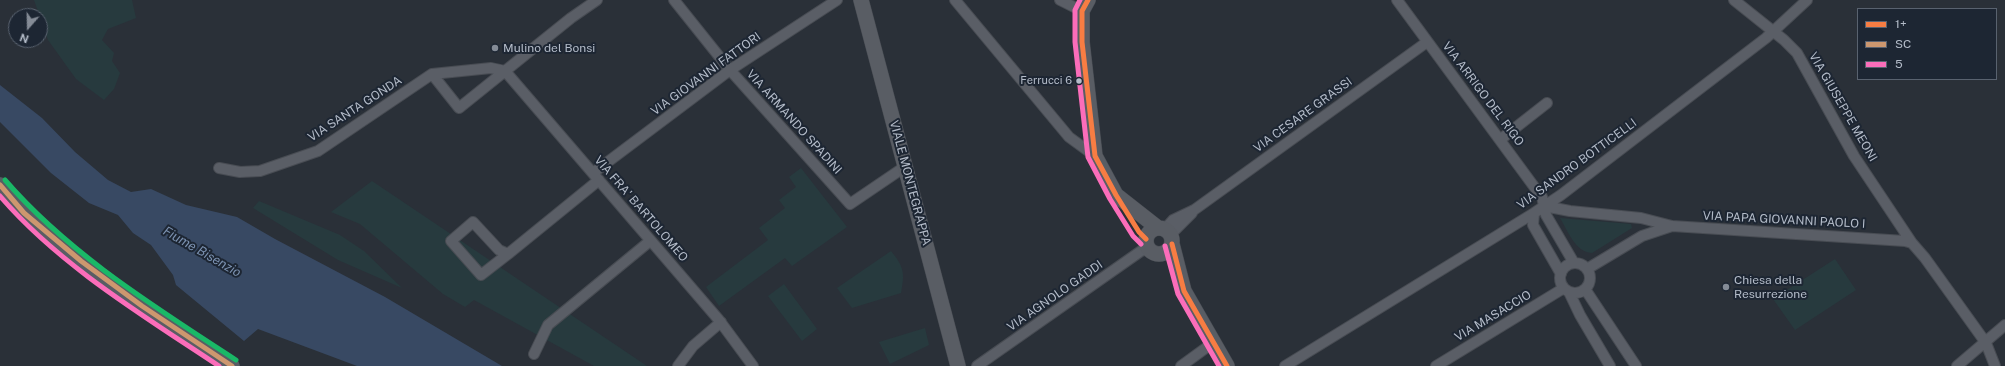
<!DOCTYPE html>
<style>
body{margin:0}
#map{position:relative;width:2005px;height:366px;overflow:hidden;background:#2a3038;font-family:"Public Sans",sans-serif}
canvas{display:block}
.legend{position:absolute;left:1857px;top:8px;width:140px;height:72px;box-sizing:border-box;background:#1d2633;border:1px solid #59626f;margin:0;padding:5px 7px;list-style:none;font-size:12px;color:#b4bcc9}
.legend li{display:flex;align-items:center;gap:8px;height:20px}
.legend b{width:20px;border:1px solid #59626f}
.north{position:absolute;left:8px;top:8px;width:40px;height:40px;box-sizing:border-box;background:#1d2633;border:1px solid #59626f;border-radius:50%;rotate:200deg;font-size:11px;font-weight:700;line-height:16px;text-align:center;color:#b4bcc9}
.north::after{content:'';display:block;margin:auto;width:14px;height:18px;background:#848b96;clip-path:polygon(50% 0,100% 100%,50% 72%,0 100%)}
</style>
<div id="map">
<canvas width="2005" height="366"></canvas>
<ul class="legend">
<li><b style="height:5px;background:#f77d43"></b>1+</li>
<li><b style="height:5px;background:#cd976f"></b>SC</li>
<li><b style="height:5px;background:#fb6dba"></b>5</li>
</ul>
<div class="north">N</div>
</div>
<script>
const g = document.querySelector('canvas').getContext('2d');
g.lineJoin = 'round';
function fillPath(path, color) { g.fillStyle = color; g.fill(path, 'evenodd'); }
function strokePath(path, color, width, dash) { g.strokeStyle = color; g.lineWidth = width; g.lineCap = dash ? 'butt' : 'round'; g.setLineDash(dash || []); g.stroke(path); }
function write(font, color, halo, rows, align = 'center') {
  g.font = font + ' "Public Sans",sans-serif'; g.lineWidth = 4; g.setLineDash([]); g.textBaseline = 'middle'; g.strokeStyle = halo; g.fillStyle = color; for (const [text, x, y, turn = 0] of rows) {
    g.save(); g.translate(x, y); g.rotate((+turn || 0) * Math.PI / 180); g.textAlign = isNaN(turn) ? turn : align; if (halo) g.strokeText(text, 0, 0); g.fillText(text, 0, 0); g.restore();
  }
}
fillPath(new Path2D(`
 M34 0H132L136 18 108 29 102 40 114 53 112 61 120 73 114 89 104 100 76 79 48 40Z
 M801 168 847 227 792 266 785 258 719 306 706 287 768 240 759 228 785 208 779 200 796 187 789 177Z
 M372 181 647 366H594L474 300 465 307 443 294 360 224 331 212Z
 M259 201 340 235 364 251 402 288 338 260 253 208Z
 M1560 218 1631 224 1632 228 1592 253C1575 252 1568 231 1560 218Z
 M891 251C904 267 905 273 901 293L852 308 837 288Z
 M1835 259 1856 290 1795 330 1773 299Z
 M784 284 817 329 802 341 768 296Z
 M925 328 929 345 890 364 879 342Z`), '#273a3e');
fillPath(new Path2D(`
 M0 85 42 118 75 152 108 180 131 192 151 189 186 205 237 217 275 239 385 297 502 366H357L258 329 244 341 176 285 173 275 151 245 133 233 118 215 89 203 51 173 0 122Z`), '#384963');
const street = new Path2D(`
 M674 0 730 70 850 204 906 166
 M955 0 1069 137 1095 156
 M1060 0 1082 11
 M1397 0 1538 192 1542 197 1546 215 1574 263
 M1734 0 1784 40 1797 53 1854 156 1912 243
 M505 71 719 320 753 366
 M432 74 459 108 571 18 597 0
 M1501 139 1547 103
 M219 168 240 172 260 171 318 151 432 74 491 68 505 71
 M593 173 730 70 837 0
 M1544 206 1570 211 1641 218 1672 226 1905 241 1912 243 1925 258 1986 343 1995 366
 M1534 213 1533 225 1561 274
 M473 222 499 250 508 254 481 275 451 241Z
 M1165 229 1173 220 1194 210 1427 42
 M1171 234 1192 213
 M508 254 599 180
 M1560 278a15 15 0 1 1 30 0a15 15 0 1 1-30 0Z
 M1587 269 1642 236 1672 226
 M1585 289 1636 366
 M1569 292 1580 315 1610 366
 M534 354 548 325 650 241
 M678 366 693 346 721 322
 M977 366 1141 251 1149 249
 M1181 366 1214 342
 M1285 366 1534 213 1561 195 1766 38 1807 0
 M1436 366 1564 288
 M1957 366 2005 325`);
const secondary = new Path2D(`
 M861 0 958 366
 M1088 0 1082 11V42L1095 156 1116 195 1158 228
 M0 185 24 213 81 261 142 306 232 366
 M1146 241a13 13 0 1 1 26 0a13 13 0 1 1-26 0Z
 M1172 244 1184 291 1227 366`);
strokePath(street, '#484c53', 12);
strokePath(secondary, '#484c53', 16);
strokePath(street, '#5a5e66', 10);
strokePath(secondary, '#595d64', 15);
strokePath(new Path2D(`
 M1088 0 1082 11V42L1095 156 1116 195 1139 232 1146 239
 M1172 244 1184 291 1227 366`), '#f77d43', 5);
strokePath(new Path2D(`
 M0 185 24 213 81 261 142 306 232 366`), '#cd976f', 5);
strokePath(new Path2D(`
 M1080 0 1075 10V42L1088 157 1110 199 1133 236 1141 244
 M0 196C59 265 144 316 219 366
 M1165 246 1178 294 1219 366`), '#fb6dba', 5);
strokePath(new Path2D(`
 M5 180C69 254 155 307 236 360`), '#1ab867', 5);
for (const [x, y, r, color] of [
 [495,48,4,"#848b96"],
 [1079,81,3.5,"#b4bcc9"],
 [1726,287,4,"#848b96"]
]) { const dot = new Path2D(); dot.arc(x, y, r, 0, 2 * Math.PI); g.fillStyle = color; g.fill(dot); strokePath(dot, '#1d2633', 1.5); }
write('11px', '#b4bcc9', '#1d2633', [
 ["Ferrucci 6",1072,81]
], 'right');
write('12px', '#b4bcc9', '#1d2633', [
 ["Mulino del Bonsi",503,48],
 ["Chiesa della",1734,280],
 ["Resurrezione",1734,294]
], 'left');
write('12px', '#b4bcc9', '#1d2633', [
 ["VIA GIOVANNI FATTORI",706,74,-36],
 ["VIA ARRIGO DEL RIGO",1483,94,53],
 ["VIA GIUSEPPE MEONI",1843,107,60],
 ["VIA SANTA GONDA",355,109,-33],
 ["VIA CESARE GRASSI",1303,115,-36],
 ["VIA ARMANDO SPADINI",794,122,48],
 ["VIA SANDRO BOTTICELLI",1577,164,-36],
 ["VIALE MONTEGRAPPA",910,183,75],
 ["VIA FRA' BARTOLOMEO",641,209,49],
 ["VIA PAPA GIOVANNI PAOLO I",1784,220,3],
 ["VIA AGNOLO GADDI",1055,296,-35],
 ["VIA MASACCIO",1493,316,-31]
]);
write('italic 13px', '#7c92b1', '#1d2633', [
 ["Fiume Bisenzio",202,252,30]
]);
</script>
